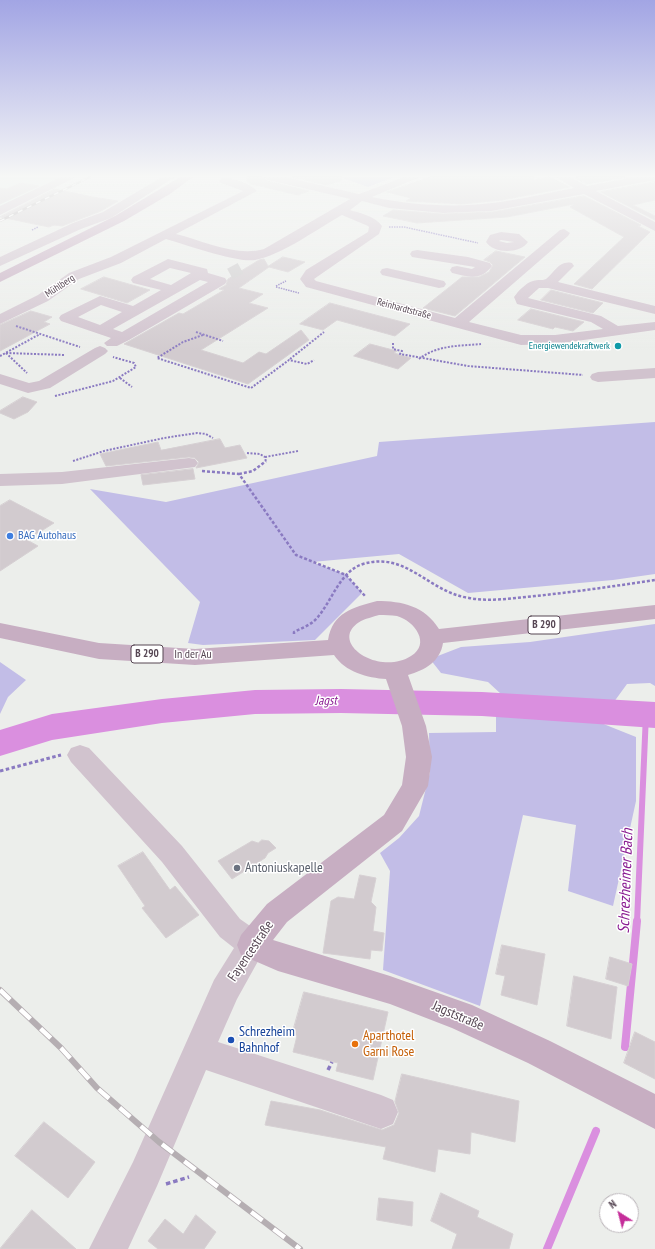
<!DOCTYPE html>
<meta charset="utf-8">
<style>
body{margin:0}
#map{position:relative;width:655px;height:1249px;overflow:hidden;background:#eceeeb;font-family:"PT Sans Narrow",sans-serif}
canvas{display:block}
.north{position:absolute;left:599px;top:1193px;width:40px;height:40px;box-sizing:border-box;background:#fff;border:1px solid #bbb5ba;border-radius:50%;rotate:324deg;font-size:11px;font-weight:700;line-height:16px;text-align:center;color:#564653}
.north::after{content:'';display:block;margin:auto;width:14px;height:18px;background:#c52e9a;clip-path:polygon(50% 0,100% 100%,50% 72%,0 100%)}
</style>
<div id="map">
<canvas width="655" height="1249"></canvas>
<div class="north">N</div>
</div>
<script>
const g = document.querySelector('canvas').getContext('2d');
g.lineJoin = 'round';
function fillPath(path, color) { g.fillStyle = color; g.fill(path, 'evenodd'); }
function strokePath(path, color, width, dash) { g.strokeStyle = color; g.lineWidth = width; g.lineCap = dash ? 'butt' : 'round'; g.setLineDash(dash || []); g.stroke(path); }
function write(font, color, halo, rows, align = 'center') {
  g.font = font + ' "PT Sans Narrow",sans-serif'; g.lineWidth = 3; g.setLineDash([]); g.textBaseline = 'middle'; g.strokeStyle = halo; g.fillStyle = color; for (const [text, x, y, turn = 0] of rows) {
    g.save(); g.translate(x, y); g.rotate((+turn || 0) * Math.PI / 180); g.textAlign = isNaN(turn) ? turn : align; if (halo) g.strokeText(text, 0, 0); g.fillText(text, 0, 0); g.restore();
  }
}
fillPath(new Path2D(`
 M0 177H68L0 209Z`), '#e5f8ed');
fillPath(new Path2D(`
 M340 177H394L368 187Z
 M655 422V574L613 580 468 593 399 554 312 562 346 575 362 593 315 640 203 645 188 643 200 602 90 489 166 502 377 456 379 442Z
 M655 624V686L650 683 627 684 611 706 501 694 488 682 441 673 430 659 461 647 530 642Z
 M0 662 26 680 8 697 0 714Z
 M496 714 596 721 636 737V801L613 906 568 891 576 825 523 815 480 1006 383 970 390 871 380 853 399 838 419 816 430 772 429 733 496 732Z`), '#c2bde7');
strokePath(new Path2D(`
 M646 714 655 721
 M637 922 646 714`), '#da8fdf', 6);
strokePath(new Path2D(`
 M625 1047 637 921
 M547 1249 596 1131`), '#da8fdf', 8);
fillPath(new Path2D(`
 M341 689 482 692 655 702V728L482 716 341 713 255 714 162 723 52 740 0 756V730L52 714 162 699 255 690Z`), '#da8fdf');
const building = new Path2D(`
 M247 177H262L268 181 309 191 298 195 251 184 247 182Z
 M293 177H342V180L327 185Z
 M431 177H534V180L549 177 570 187 502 200 462 204 406 201 411 198 387 192Z
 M577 177H625L587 184 575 178Z
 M655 182V200L633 205 655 216V220L601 192Z
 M21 183 39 186 0 204V188L6 189Z
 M55 189 93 197 118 201 101 211 62 226 54 225 49 227 0 217Z
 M584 196 641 225 638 226 650 232 592 289 574 284 624 237 570 207 574 204 507 217 417 223 383 216 393 210 443 214 492 212Z
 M496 251 525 257 455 316 423 308 462 277H479L489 272 493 265 490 262 484 260Z
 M283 257 305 262 288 272 269 267 239 288 263 294 249 303 268 308 201 350 243 363 259 352 266 354 301 330 309 340 248 384 124 344 179 313 183 314 224 290 219 289 226 285 228 279 259 260 264 259 268 266Z
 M104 277 150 290 127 303 81 289Z
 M551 290 603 303 593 313 541 300Z
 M330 303 410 324 395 336 337 320 323 330 300 324Z
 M531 309 584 322 573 331 555 327 553 329 518 320Z
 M31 311 52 317 44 322 50 324 0 351V325Z
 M370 344 397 351 394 353 411 358 398 369 354 356Z
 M23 397 37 402 28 412 14 419 0 413V411Z
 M220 439 225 448 240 445 247 458 196 468 199 462 195 458 189 457 106 466 100 454 158 442 161 450Z
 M193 469 195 479 143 485 141 475Z
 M10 500 54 523 27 540 38 546 0 571V506Z
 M262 840 269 841 276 848 268 853 265 858 232 879 218 861 252 841 258 843Z
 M143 852 170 890 175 886 199 915 166 938 142 908 145 906 118 866Z
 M360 875 376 878 371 902 376 907 373 931 384 933 382 951 371 950 370 959 323 953 331 901 338 897 354 899Z
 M502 945 545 954 537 1005 501 995 505 976 496 974Z
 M610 957 632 964 628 986 606 979Z
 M574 976 617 987 611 1039 567 1026Z
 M304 992 388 1012 373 1080 336 1071 338 1063 293 1052 297 1036 292 1035Z
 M635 1032 655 1042V1079L624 1063Z
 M402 1074 519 1101 515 1142 471 1132 470 1154 438 1149 435 1172 383 1159 386 1147 265 1125 271 1101 320 1110 382 1130 394 1125 399 1113 395 1102Z
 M44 1122 95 1162 68 1198 15 1156Z
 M441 1193 479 1211 477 1217 513 1234 509 1249H452L457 1234 431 1221Z
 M379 1198 413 1202 412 1226 377 1220Z
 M32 1210 76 1249H0Z
 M196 1215 216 1232 204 1249H158L148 1241 165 1219 183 1234Z`);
fillPath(building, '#d2cbcf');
strokePath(building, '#d6d0d3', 1);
strokePath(new Path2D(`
 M230 274 241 268`), '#cecccd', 12, [12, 6]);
strokePath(new Path2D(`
 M389 227H404L478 243
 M32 230 38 227
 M276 286 286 281
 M276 287 299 293`), '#8a7ac1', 1.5, [1.5, 1]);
strokePath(new Path2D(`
 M16 326 80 347
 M196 332 223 341
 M203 335 183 342 157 358 251 388 289 360 307 364 314 360
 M393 343V349L402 351 400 354 468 366 583 375
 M6 353 65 355
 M6 353 27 373
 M0 356 40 334
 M290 359 324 332
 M419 359C437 345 459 346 481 344
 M120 378 132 387
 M55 396 113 381 136 367 134 363 113 357
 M247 453 260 454 265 457 266 462
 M265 457 298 451
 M73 461 104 451 164 438 197 433 206 434 213 438`), '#8a7ac1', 2, [2, 1.5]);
strokePath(new Path2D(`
 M202 471 239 474 296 555 346 575 365 596
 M239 474 253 471 266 461
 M294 634V632C302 628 311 625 317 618 332 601 340 571 363 564 407 551 428 592 469 598 491 602 513 598 535 596 575 592 615 586 655 580`), '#8a7ac1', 2.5, [3, 2]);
strokePath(new Path2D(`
 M0 771 61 755`), '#8a7ac1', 3, [3.5, 2.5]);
strokePath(new Path2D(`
 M328 1070 332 1062
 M166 1184 189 1177`), '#8a7ac1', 3.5, [4.5, 3]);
fillPath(new Path2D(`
 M61 177H76L0 215V206Z
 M162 177H175L111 218 81 229 0 266V257L73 223 103 212Z
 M263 177H285L359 194 404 177H420L372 197C411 205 453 208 492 203 519 200 547 193 574 188L556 177H570L587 186 635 177H655V180L596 191 655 222V231L584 194 492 211 443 213 389 208 362 201 350 210C360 213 375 216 382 226L379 234 314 279 316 281 455 318 560 230 564 229 570 233 568 236 469 322 521 335H555L603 329 591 322 517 304 514 297C518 291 527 282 533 281 538 279 542 281 546 279 555 272 559 260 572 263L574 266 558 282 655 306V314L548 288H539L528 298 601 316 618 326 655 322V330L555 344 521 345 306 287 300 279 306 270 368 232 369 227 368 226 342 215C317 229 282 255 255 260 237 263 187 245 166 239L121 263 79 279 48 301 0 324V314L38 295 69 273 111 257 243 191 221 183 219 181 221 179C230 176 251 184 257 191L176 234C204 241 236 257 264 249L350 199 268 180Z
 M501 232 519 234 528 242C520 254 494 254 486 242L490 235ZM501 240 514 242 507 243 499 241Z
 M417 250 468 257 490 263 492 266C481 281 468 277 452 273L450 270 452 267 457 266 472 269 475 267 412 257 410 254 412 251Z
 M168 259 207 269 208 273 225 278 227 281 225 284 129 340 117 346H107L104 343 111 338 61 321 59 318 61 315 100 296 133 306 161 290 133 283 131 280 133 277ZM170 268 191 273 171 285 150 279ZM200 280 208 282 122 332 113 329ZM101 305 122 312 100 325 78 317Z
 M387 268 444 281 446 284 444 287 439 288 382 275 380 272 382 269Z
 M100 346 105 348 108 351 105 354 50 388 28 393 0 384V374L29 383 39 381 95 348Z
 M655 368V378L598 382 592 380 590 377 592 374 598 372Z
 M189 458 195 459 198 463 195 467 62 484 0 486V474L62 472Z
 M80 745 89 748 182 846 240 919 263 935 267 945 237 999 218 1042 381 1095 393 1100 398 1112 393 1124 381 1129 206 1070 157 1186 128 1249H89L133 1162 214 980 234 948 220 937 162 862 71 762 67 755 71 748Z`), '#d1c3ce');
fillPath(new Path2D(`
 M180 177H193L170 194 124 221 0 282V273L115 216Z
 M377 601C402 601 425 606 439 629L655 605V619L443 643C440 662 425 670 408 675L426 726 432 757 428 786 402 831 287 922 273 940 390 976 472 1005 550 1041 655 1094V1129L528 1063 452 1028 390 1004 278 971 241 955 237 945 241 935 267 904 384 815 402 785 406 757 402 726 386 679C368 678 345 672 334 655L195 665 99 659 0 638V623L99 643 195 649 328 640C333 612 352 608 377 601ZM379 615C385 615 391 615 397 616 415 621 431 644 411 656 378 677 326 641 361 621 367 618 373 617 379 615Z`), '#c7aec2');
const railFar1 = new Path2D(`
 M0 221 90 177`);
const rail = new Path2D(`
 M0 990 61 1048 97 1088 159 1142 300 1249`);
strokePath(railFar1, '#b5aeb2', 2.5);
strokePath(rail, '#b5aeb2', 6);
strokePath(railFar1, '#fff', 1.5, [5]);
strokePath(rail, '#fff', 4.5, [14]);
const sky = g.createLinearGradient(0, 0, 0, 352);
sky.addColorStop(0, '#a2a5e4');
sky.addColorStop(0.5, '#f6f7f6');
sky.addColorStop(1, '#f6f7f600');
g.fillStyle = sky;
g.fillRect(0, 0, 655, 352);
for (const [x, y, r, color] of [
 [618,346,4,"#0f9aa8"],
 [10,536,4,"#3f7fe0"],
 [237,868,4,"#6b7280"],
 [231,1040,4,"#1a4fb4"],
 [355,1044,4,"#e8710a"]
]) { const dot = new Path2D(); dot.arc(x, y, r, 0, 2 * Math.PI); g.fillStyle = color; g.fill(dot); strokePath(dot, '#fff', 1.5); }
write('10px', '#564653', '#fff', [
 ["Mühlberg",60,286,-33],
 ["Reinhardtstraße",404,309,15]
]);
write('10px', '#0d838f', '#fff', [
 ["Energiewendekraftwerk",610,346]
], 'right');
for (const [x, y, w] of [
 [544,625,32],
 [147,654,32]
]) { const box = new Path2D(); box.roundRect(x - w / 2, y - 9, w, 18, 3); g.fillStyle = '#fff'; g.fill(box); strokePath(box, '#564653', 1); }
write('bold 11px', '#564653', null, [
 ["B 290",544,625],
 ["B 290",147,654]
]);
write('12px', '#366cbe', '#fff', [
 ["BAG Autohaus",18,536]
], 'left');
write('12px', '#564653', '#fff', [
 ["In der Au",193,655]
]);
write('italic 13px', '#8a1d92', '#fff', [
 ["Jagst",326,701,-1]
]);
write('14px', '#5b616d', '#fff', [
 ["Antoniuskapelle",245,868]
], 'left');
write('14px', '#564653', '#fff', [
 ["Fayencestraße",251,951,-56],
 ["Jagststraße",458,1016,23]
]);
write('14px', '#164399', '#fff', [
 ["Schrezheim",239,1032],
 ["Bahnhof",239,1048]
], 'left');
write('14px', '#c56008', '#fff', [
 ["Aparthotel",363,1036],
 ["Garni Rose",363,1052]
], 'left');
write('italic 16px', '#8a1d92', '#fff', [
 ["Schrezheimer Bach",626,881,-88]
]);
</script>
